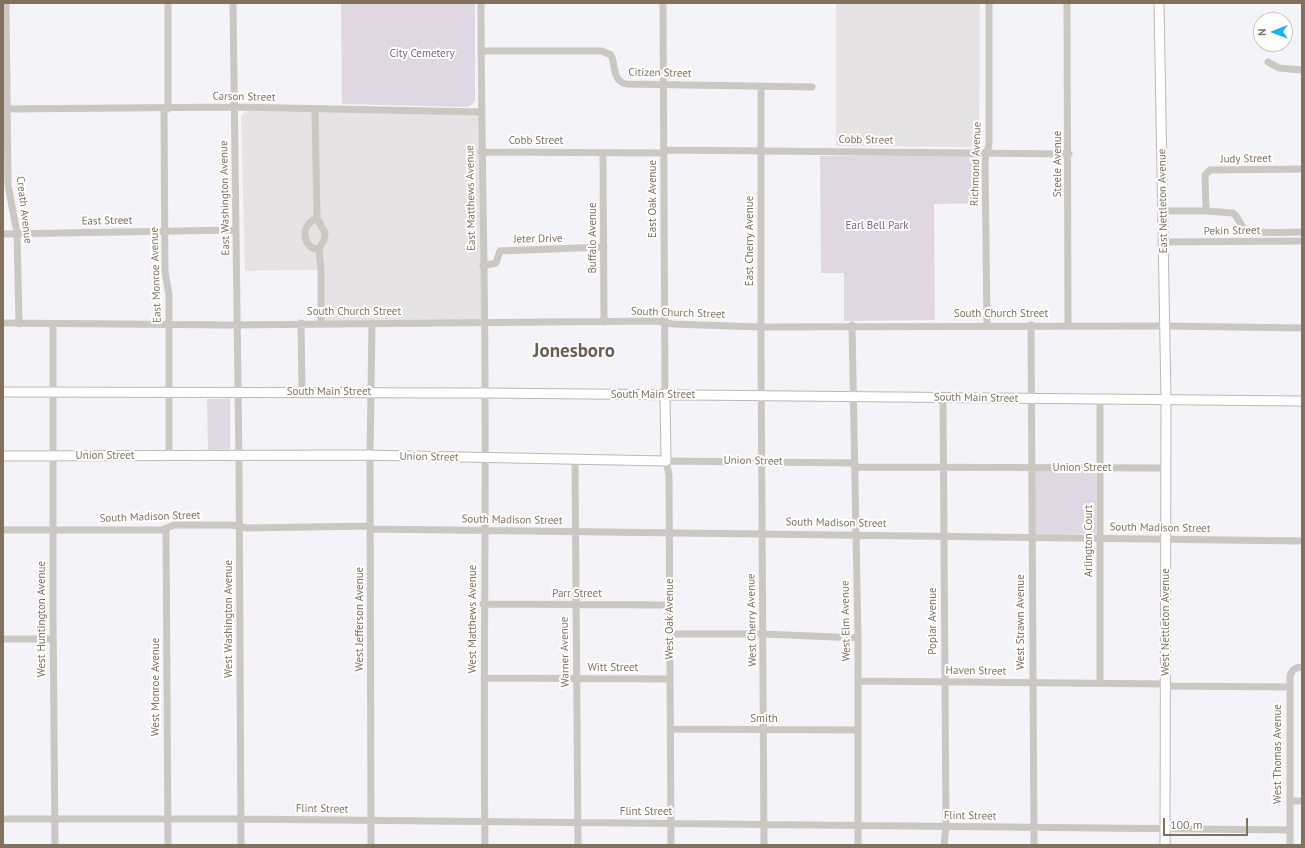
<!DOCTYPE html>
<style>
body{margin:0}
#map{position:relative;width:1305px;height:848px;overflow:hidden;background:#f4f4f8;font-family:"PT Sans",sans-serif}
canvas{display:block}
.frame{position:absolute;inset:0;border:4px solid #82715f;pointer-events:none}
.north{position:absolute;left:1253px;top:12px;width:40px;height:40px;box-sizing:border-box;background:#fff;border:1px solid #cdc6bf;border-radius:50%;rotate:269deg;font-size:11px;font-weight:700;line-height:16px;text-align:center;color:#82715f}
.north::after{content:'';display:block;margin:auto;width:14px;height:18px;background:#17b4f5;clip-path:polygon(50% 0,100% 100%,50% 72%,0 100%)}
.scale{position:absolute;left:1163px;top:818px;width:85px;height:18px;box-sizing:border-box;border:2px solid #82715f;border-top:0;padding-left:5px;font-size:12px;line-height:14px;white-space:nowrap;color:#82715f;-webkit-text-stroke:3px #fff;paint-order:stroke}
</style>
<div id="map">
<canvas width="1305" height="848"></canvas>
<div class="frame"></div>
<div class="north">N</div>
<div class="scale">100 m</div>
</div>
<script>
const g = document.querySelector('canvas').getContext('2d');
g.lineJoin = 'round';
function fillPath(path, color) { g.fillStyle = color; g.fill(path, 'evenodd'); }
function strokePath(path, color, width, dash) { g.strokeStyle = color; g.lineWidth = width; g.lineCap = dash ? 'butt' : 'round'; g.setLineDash(dash || []); g.stroke(path); }
function write(font, color, halo, rows, align = 'center') {
  g.font = font + ' "PT Sans",sans-serif'; g.lineWidth = 4; g.setLineDash([]); g.textBaseline = 'middle'; g.strokeStyle = halo; g.fillStyle = color; for (const [text, x, y, turn = 0] of rows) {
    g.save(); g.translate(x, y); g.rotate((+turn || 0) * Math.PI / 180); g.textAlign = isNaN(turn) ? turn : align; if (halo) g.strokeText(text, 0, 0); g.fillText(text, 0, 0); g.restore();
  }
}
fillPath(new Path2D(`
 M836 3H980L979 147 836 146Z
 M246 111 480 113 484 322 321 323V270L245 271 241 116Z`), '#e6e3e5');
fillPath(new Path2D(`
 M341 3H475V101L470 106 465 107 342 104Z
 M978 155 979 203 934 204 935 320 844 321V273H821L820 156Z
 M207 399H230V449L208 450Z
 M1034 471H1096V534H1035Z`), '#dfd8e2');
const major = new Path2D(`
 M1159 3 1166 400 1165 845
 M3 392 485 393 1302 401
 M3 456 360 455 666 461 665 394`);
strokePath(major, '#bdb8b3', 11);
strokePath(new Path2D(`
 M6 3 8 185 17 233 19 324
 M233 3 239 463 241 845
 M481 3C481 133 485 262 485 392 486 543 483 694 485 845
 M663 3 665 394
 M1067 3 1068 325
 M481 51H602L611 55C616 66 612 80 626 84L812 87
 M1268 62 1279 68 1302 70
 M761 86V355L764 845
 M7 109 235 107 481 112
 M164 109 165 272 169 295V456
 M168 109V3
 M315 109 317 218 325 233 324 240 319 249 321 270V323
 M664 150 1069 154
 M481 152 664 153
 M603 153 604 322
 M1302 169 1210 170 1205 175 1206 211 1233 213C1239 217 1239 225 1246 230 1252 234 1292 232 1302 232
 M1162 211H1206
 M317 218C303 224 301 238 312 248L319 249
 M3 234 236 230
 M1163 242 1302 241
 M483 266 496 263 500 251 604 247
 M3 323 230 325 656 321 673 324 761 327 1165 326 1302 328
 M301 323 302 392
 M53 324V612L55 845
 M852 325 858 638V845
 M987 325 985 160 989 144V3
 M1031 325 1034 845
 M943 398 946 827 944 845
 M1100 399V683
 M575 459 578 845
 M855 467 1165 468
 M166 529 168 845
 M370 529 1302 541
 M3 530H162L174 525H232L247 528 370 526
 M483 604 670 605
 M670 634H763L858 638
 M3 639H53
 M484 678 670 679
 M858 681 1166 684
 M1166 686 1289 687
 M670 729 858 730
 M1290 801H1302
 M3 819H241L1290 830
 M371 845 370 456 372 323
 M671 845 669 475 666 461 855 463
 M1290 845V677C1291 670 1296 667 1302 667`), '#cbc7c2', 7);
strokePath(major, '#fff', 9);
write('11px', '#7b637f', '#fff', [
 ["City Cemetery",422,54],
 ["Earl Bell Park",877,226]
]);
write('11px', '#82715f', '#fff', [
 ["Citizen Street",660,73,1],
 ["Carson Street",244,97,1],
 ["Cobb Street",866,140,1],
 ["Cobb Street",536,141],
 ["Judy Street",1246,159,-1],
 ["Richmond Avenue",976,164,-88],
 ["Steele Avenue",1058,164,-90],
 ["East Washington Avenue",225,198,-91],
 ["East Matthews Avenue",471,198,-91],
 ["East Oak Avenue",653,199,-90],
 ["East Nettleton Avenue",1163,201,-91],
 ["Creath Avenue",24,210,83],
 ["East Street",107,221,-1],
 ["Pekin Street",1232,231,-1],
 ["Buffalo Avenue",593,238,-90],
 ["Jeter Drive",538,239,-1],
 ["East Cherry Avenue",750,241,-90],
 ["East Monroe Avenue",156,275,-92],
 ["South Church Street",354,312],
 ["South Church Street",678,313,2],
 ["South Church Street",1001,314],
 ["South Main Street",329,392],
 ["South Main Street",653,395],
 ["South Main Street",976,398,1],
 ["Union Street",105,456],
 ["Union Street",429,457,1],
 ["Union Street",753,461,1],
 ["Union Street",1082,468],
 ["South Madison Street",150,517,-2],
 ["South Madison Street",512,520,1],
 ["South Madison Street",836,523,1],
 ["South Madison Street",1160,528,1],
 ["Arlington Court",1089,541,-90],
 ["Parr Street",577,594],
 ["West Huntington Avenue",42,619,-90],
 ["West Washington Avenue",229,619,-90],
 ["West Jefferson Avenue",360,619,-90],
 ["West Matthews Avenue",473,619,-90],
 ["West Oak Avenue",670,619,-90],
 ["West Cherry Avenue",752,620,-91],
 ["West Elm Avenue",846,621,-91],
 ["Poplar Avenue",933,621,-90],
 ["West Strawn Avenue",1021,622,-90],
 ["West Nettleton Avenue",1166,622,-90],
 ["Warner Avenue",565,652,-91],
 ["Witt Street",613,668],
 ["Haven Street",976,671,1],
 ["West Monroe Avenue",156,687,-90],
 ["Smith",764,719],
 ["West Thomas Avenue",1278,754,-90],
 ["Flint Street",322,809,1],
 ["Flint Street",646,812],
 ["Flint Street",970,816,1]
]);
write('bold 19px', '#6d5f52', '#fff', [
 ["Jonesboro",574,352]
]);
</script>
